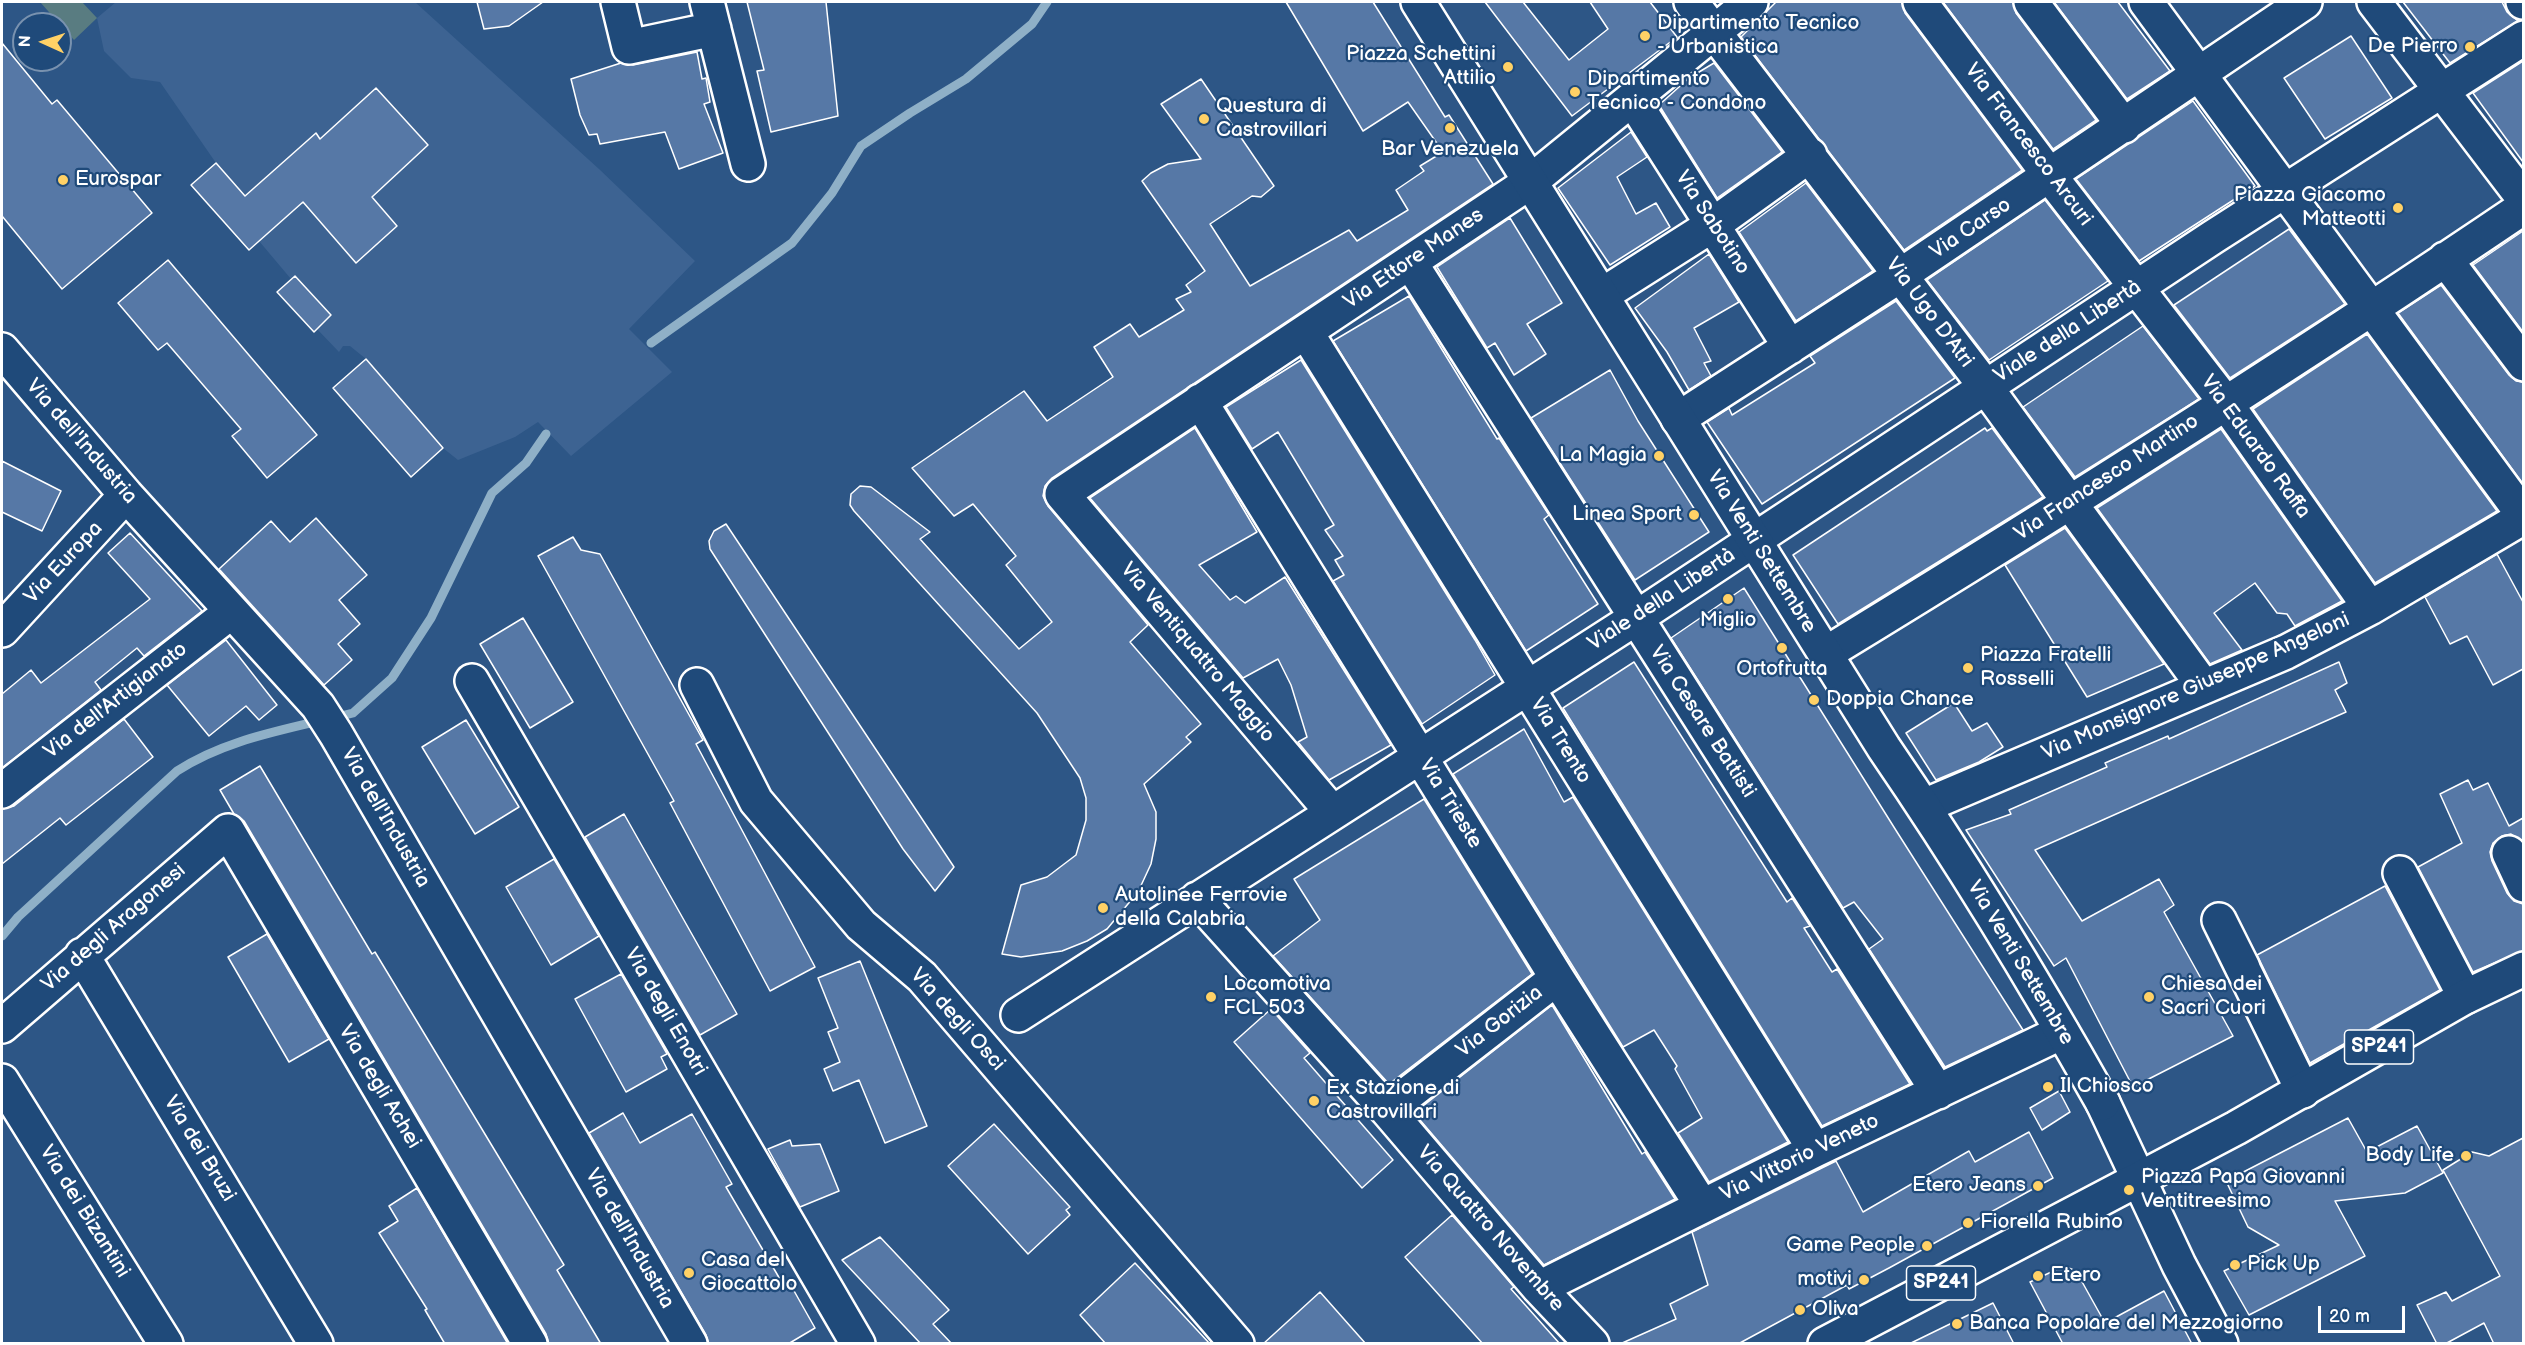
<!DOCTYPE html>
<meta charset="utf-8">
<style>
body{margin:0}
#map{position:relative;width:2525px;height:1345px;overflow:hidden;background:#2d5686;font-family:"Balsamiq Sans",sans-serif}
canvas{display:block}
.frame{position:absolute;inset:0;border:3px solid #fff;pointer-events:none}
.north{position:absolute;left:12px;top:12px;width:60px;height:60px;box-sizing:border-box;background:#1f4a7a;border:2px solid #7992af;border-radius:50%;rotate:273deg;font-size:16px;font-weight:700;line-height:24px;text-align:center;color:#fff}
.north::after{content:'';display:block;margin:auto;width:21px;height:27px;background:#ffd166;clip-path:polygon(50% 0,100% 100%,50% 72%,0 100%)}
.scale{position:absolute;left:2318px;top:1306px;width:87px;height:27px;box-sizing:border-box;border:3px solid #fff;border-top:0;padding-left:8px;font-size:18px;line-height:21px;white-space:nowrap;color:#fff;-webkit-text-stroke:4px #1f4a7a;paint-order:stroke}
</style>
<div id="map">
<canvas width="2525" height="1345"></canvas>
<div class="frame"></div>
<div class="north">N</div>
<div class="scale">20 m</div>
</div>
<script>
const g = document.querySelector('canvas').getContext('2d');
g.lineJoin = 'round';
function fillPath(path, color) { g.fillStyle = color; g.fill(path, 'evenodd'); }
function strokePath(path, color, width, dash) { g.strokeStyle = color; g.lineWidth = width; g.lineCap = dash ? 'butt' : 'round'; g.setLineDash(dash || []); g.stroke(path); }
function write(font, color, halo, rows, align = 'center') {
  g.font = font + ' "Balsamiq Sans",sans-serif'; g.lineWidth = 4.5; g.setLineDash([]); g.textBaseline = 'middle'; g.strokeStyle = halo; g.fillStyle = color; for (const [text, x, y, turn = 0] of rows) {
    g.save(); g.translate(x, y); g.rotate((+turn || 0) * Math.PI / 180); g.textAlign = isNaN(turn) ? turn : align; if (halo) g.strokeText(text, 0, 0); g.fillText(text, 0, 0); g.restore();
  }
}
fillPath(new Path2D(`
 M116 2H415L599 169 695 261 629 329 672 372 571 456 538 422 515 437 458 460 443 448 366 359 350 346H343L339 352 317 329 331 314 295 276 291 279 259 241 273 229 216 163 160 82 131 78 104 51 97 18ZM375 88 428 145 348 114ZM316 134 397 225 356 263 275 170Z`), '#3d6392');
fillPath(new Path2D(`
 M40 2H82L97 18 74 40Z`), '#597c81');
strokePath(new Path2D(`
 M651 343 792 243 832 193 861 146 910 113 966 79 1032 24 1047 2
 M333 718 353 713 392 678 431 618 492 493 526 463 546 434
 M2 936 18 917 177 771C220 743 269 733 319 721`), '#8fb0c7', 9);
const building = new Path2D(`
 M477 2H543L509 26 484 29Z
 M747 2H826L838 116 771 132 757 71 764 70Z
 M1286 2H1373L1445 117 1449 115 1493 184 1052 478 1045 486 1043 496 1048 506 1148 625 1130 642 1201 724 1186 737 1191 742 1144 784 1156 812V839L1151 864 1138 892 1107 929 1087 941 1062 951 1021 957 1002 954 1021 885 1047 877 1076 855 1086 820V798L1080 778 1037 713 854 511 850 505 851 494 860 486 871 487 930 532 920 539 1019 649 1052 622 1006 565 1016 556 973 504 954 516 912 468 1024 391 1047 421 1113 377 1094 347 1130 324 1139 337 1184 310 1176 299 1191 292 1186 285 1205 271 1142 181 1151 173 1168 164 1201 159 1161 104 1201 79 1274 186 1261 197 1252 196 1210 224 1250 286 1349 230 1357 241 1408 210 1396 190 1424 171 1420 166 1443 152 1408 102 1363 131Z
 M1485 2H1523L1569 60 1608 29 1590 2H1650L1677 37 1572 116Z
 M1776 2H1902L1905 13 2022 170 1904 250 1741 37Z
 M1943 2H2013L2016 13 2096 120 2053 149Z
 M2054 2H2118L2170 71 2127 99Z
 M2403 2H2502L2507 12 2518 21 2450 63Z
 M2351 36 2392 98 2325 139 2284 78Z
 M2 43 52 104 57 100 152 213 62 289 2 216Z
 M697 52 702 79 706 78 710 102 704 104 723 153 679 169 665 132 600 144 597 134 589 135 580 115 571 79 621 63 633 65Z
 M2523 61V162L2473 93Z
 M1714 63 1782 152 1717 198 1659 105 1689 78Z
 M376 88 428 145 372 197 397 226 356 263 303 202 249 250 191 185 216 163 245 196 316 133 320 139Z
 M2193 101 2255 186 2139 261 2076 179Z
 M1631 132 1647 157 1617 177 1636 214 1656 203 1670 227 1610 265 1558 188Z
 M1806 183 1873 271 1796 321 1739 232Z
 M2045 200 2108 281 1989 360 1927 280Z
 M1510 218 1562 303 1527 324 1546 354 1514 375 1495 343 1487 348 1437 267Z
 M2289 229 2345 304 2230 378 2174 305Z
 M2523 231V332L2473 265Z
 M1709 254 1739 302 1694 328 1711 361 1704 363 1711 376 1689 390 1667 352 1635 308Z
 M168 260 317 435 267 478 232 436 241 429 167 343 158 350 118 303Z
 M295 276 331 315 314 332 277 292Z
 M2441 285 2509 375 2516 381 2523 382V484L2398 313Z
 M1409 296 1497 439 1499 438 1549 515 1544 519 1598 604 1526 651 1333 341Z
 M1896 301 1955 378 1762 504 1707 422 1729 408 1732 415 1815 363 1810 356Z
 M2143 326 2199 399 2075 477 2023 407Z
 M2367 334 2497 511 2375 583 2253 409Z
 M366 359 443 448 411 477 333 388Z
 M1301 360 1475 640 1495 675 1422 724 1333 581 1344 575 1335 560 1343 556 1325 530 1334 525 1278 432 1252 449 1226 407Z
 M1610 370 1638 421 1709 532 1635 580 1531 418Z
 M1195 428 1257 532 1199 565 1230 600 1236 596 1245 603 1285 577 1391 745 1329 780 1298 742 1307 737 1291 685 1278 659 1243 678 1090 498Z
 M1985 428 1987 431 1992 428 2043 497 1838 624 1793 555Z
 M2221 429 2342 601 2295 626 2287 614 2277 613 2255 583 2214 613 2242 650 2210 664 2097 508Z
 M2 461 61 491 42 531 2 512Z
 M316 518 367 575 339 600 360 624 338 644 352 660 324 685 219 569 271 521 290 542Z
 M726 524 954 867 935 891 903 849 710 549 709 541 714 531Z
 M2065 528 2164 664 2087 697 2005 565Z
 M130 533 202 611 144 656 137 648 95 682 101 690 2 768V694L31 670 41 683 150 599 108 553Z
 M573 537 581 550 600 554 703 740 696 744 815 967 770 991 670 803 674 801 538 556Z
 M2497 554 2523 602V669L2493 685 2467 636 2450 644 2425 597Z
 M1744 588 1897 832 2023 1030 1945 1067 1869 949 1883 939 1854 902 1843 908 1671 638Z
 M523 618 573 702 530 728 480 644Z
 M226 640 277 705 259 720 246 706 209 736 167 685Z
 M1634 662 1787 902 1792 898 1810 926 1804 928 1832 972 1837 969 1910 1084 1822 1126 1563 708Z
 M2339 662 2347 683 2335 690 2346 712 2035 850 2082 921 2159 879 2174 905 2164 912 2233 1036 2133 1087 2066 958 2054 966 1966 830 2011 814 2009 810 2107 767 2105 763 2168 736 2169 739Z
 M1954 703 1972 731 1987 723 2003 747 1979 762 1936 780 1906 733Z
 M124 719 153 757 66 825 60 818 2 864V809L14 806Z
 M466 720 519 807 475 834 422 747Z
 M1524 729 1564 802 1573 797 1788 1142 1709 1182 1678 1133 1702 1118 1675 1069 1677 1066 1654 1030 1623 1047 1453 774Z
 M260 766 372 954 375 952 564 1265 557 1270 601 1344H549L546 1334 244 821 234 814 220 790Z
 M2468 780 2473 790 2488 783 2509 826 2523 818V842L2511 834 2502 836 2493 843 2490 852 2492 861 2507 893 2514 901 2523 904V951L2473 972 2418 867 2462 843 2440 794Z
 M1424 799 1532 974 1389 1084 1273 956 1320 920 1294 879Z
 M624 814 737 1014 700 1035 585 837Z
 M554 859 599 936 551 965 506 887Z
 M2385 886 2440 990 2310 1063 2257 955Z
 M267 934 329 1039 289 1062 228 957Z
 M860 961 927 1126 885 1143 859 1080 833 1091 824 1069 840 1062 828 1032 838 1028 818 978Z
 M621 974 667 1054 661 1057 667 1069 626 1092 575 999Z
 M1552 1005 1642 1154 1645 1152 1675 1199 1544 1265 1414 1113Z
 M1271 1009 1310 1053 1304 1058 1393 1160 1362 1188 1234 1042Z
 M2059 1091 2070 1112 2042 1130 2030 1108Z
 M623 1113 640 1143 692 1114 732 1184 726 1187 784 1286 789 1282 815 1328 788 1344H709L706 1335 589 1133Z
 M2348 1118 2367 1152 2417 1126 2443 1173 2405 1193 2335 1201 2365 1256 2249 1315 2224 1271 2279 1245 2248 1227 2226 1181Z
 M994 1124 1070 1207 1066 1210 1070 1215 1028 1254 948 1166Z
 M2029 1132 2053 1178 1889 1268 1849 1289 1847 1285 1738 1344H1620L1676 1319 1670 1304 1708 1285 1692 1232 1836 1161 1863 1212 1969 1151 1975 1162Z
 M2523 1138V1344H2494L2484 1323 2445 1344H2437L2417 1305 2446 1292 2452 1301 2500 1276 2443 1170 2472 1152 2489 1156Z
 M790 1140 792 1146 820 1144 839 1191 800 1207 768 1149Z
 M417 1188 508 1344H445L425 1310 427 1309 379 1233 398 1221 389 1206Z
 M1452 1215 1514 1287 1511 1289 1560 1344H1483L1405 1257Z
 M880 1237 949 1310 933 1324 952 1344H921L842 1260Z
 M1135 1263 1159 1289 1210 1344H1106L1080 1315Z
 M2064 1266 2076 1271 2105 1323 2164 1291 2192 1344H2063L2030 1282Z
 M1320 1292 1366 1344H1263Z
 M1993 1303 2014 1344H1909Z`);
fillPath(building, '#5678a6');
strokePath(building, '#fff', 1.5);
const minor = new Path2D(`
 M618 2 629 47 714 29
 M707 2 748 164
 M1691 2 1985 386 2204 687
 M1920 2 2050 176 2225 402 2370 608
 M2031 2 2124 126
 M2146 2 2524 516
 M2374 2 2524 199
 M2523 2H2524
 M1633 100 1790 347
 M2445 259 2524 364
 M1410 262 1938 1092
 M1602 295 1714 224 1810 155
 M1306 332 1815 1150
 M2 350 126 495 318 706 336 734 690 1344
 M1200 401 1557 978 1702 1206
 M1678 419 1901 275 2305 2
 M2 630 126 495
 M1825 654C2061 510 2295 362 2524 207
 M472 681 858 1344
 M697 685 756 801 861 925 922 977 1237 1344
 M2 791 231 612
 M1924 806 2286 652 2370 608 2524 517
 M1332 812 1062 494 1530 182 1751 2
 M2509 853 2524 885
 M2400 873 2465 997
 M1197 899 1387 1110 1539 1288 1592 1344
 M82 955 316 1344
 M2243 968 2219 920 2303 1091
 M1018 1015 1636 618 2213 237 2524 38
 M2 1026 228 831 530 1344
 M2 1081 166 1344
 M2103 1103 2179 1265 2221 1344
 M1387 1110 1557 978
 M1539 1288 1815 1150 2062 1032`);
const major = new Path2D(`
 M1418 2 1884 748C1962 862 2035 982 2103 1103
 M1825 1344 2236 1128 2465 997 2524 969`);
strokePath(minor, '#fff', 38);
strokePath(major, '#fff', 38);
strokePath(minor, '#1f4a7a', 33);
strokePath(major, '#1f4a7a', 33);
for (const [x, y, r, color] of [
 [1645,36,6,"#ffd166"],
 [2470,47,6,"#ffd166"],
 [1508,67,6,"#ffd166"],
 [1575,92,6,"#ffd166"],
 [1204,119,6,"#ffd166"],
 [1450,128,6,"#ffd166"],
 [63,180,6,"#ffd166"],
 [2398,208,6,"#ffd166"],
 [1659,456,6,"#ffd166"],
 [1694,515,6,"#ffd166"],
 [1728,599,6,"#ffd166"],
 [1782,648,6,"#ffd166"],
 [1968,668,6,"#ffd166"],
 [1814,700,6,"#ffd166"],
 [1103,908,6,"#ffd166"],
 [1211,997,6,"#ffd166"],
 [2149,997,6,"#ffd166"],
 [2048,1087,6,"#ffd166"],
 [1314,1101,6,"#ffd166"],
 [2466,1156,6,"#ffd166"],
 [2038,1186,6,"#ffd166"],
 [2129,1190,6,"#ffd166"],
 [1968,1223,6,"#ffd166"],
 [1927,1246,6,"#ffd166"],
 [2235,1265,6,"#ffd166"],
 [689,1273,6,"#ffd166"],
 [2038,1276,6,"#ffd166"],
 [1864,1280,6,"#ffd166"],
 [1800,1310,6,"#ffd166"],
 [1957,1324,6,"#ffd166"]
]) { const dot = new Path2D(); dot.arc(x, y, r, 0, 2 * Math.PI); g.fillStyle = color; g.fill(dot); strokePath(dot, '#1f4a7a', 2); }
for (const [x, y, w] of [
 [2379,1047,69],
 [1941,1283,69]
]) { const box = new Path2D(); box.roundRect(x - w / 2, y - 17, w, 34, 4.5); g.fillStyle = '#1f4a7a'; g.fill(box); strokePath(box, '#fff', 1.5); }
write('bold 20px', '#fff', null, [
 ["SP241",2379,1047],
 ["SP241",1941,1283]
]);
write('21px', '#fff', '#1f4a7a', [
 ["Dipartimento Tecnico",1657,24],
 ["- Urbanistica",1657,48],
 ["De Pierro",2458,47,"right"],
 ["Piazza Schettini",1496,55,"right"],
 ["Attilio",1496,79,"right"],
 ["Dipartimento",1587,80],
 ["Tecnico - Condono",1587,104],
 ["Questura di",1216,107],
 ["Castrovillari",1216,131],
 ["Bar Venezuela",1450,150,"center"],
 ["Eurospar",75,180],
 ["Piazza Giacomo",2386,196,"right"],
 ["Matteotti",2386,220,"right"],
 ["La Magia",1647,456,"right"],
 ["Linea Sport",1682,515,"right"],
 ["Miglio",1728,621,"center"],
 ["Piazza Fratelli",1980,656],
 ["Rosselli",1980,680],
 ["Ortofrutta",1782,670,"center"],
 ["Doppia Chance",1826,700],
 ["Autolinee Ferrovie",1115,896],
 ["della Calabria",1115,920],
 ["Locomotiva",1223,985],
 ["FCL 503",1223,1009],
 ["Chiesa dei",2161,985],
 ["Sacri Cuori",2161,1009],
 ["Il Chiosco",2060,1087],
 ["Ex Stazione di",1326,1089],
 ["Castrovillari",1326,1113],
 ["Body Life",2454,1156,"right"],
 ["Piazza Papa Giovanni",2141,1178],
 ["Ventitreesimo",2141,1202],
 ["Etero Jeans",2026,1186,"right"],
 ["Fiorella Rubino",1980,1223],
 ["Game People",1915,1246,"right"],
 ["Casa del",701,1261],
 ["Giocattolo",701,1285],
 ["Pick Up",2247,1265],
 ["Etero",2050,1276],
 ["motivi",1852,1280,"right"],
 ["Oliva",1812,1310],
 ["Banca Popolare del Mezzogiorno",1969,1324]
], 'left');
write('21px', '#fff', '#1f4a7a', [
 ["Via Francesco Arcuri",2028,145,53],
 ["Via Sabotino",1712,223,57],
 ["Via Carso",1971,229,-34],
 ["Via Ettore Manes",1414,259,-34],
 ["Via Ugo D'Atri",1929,313,53],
 ["Viale della Libertà",2068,332,-33],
 ["Via dell'Industria",81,442,49],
 ["Via Eduardo Raffa",2255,447,54],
 ["Via Francesco Martino",2107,478,-33],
 ["Via Venti Settembre",1761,552,58],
 ["Via Europa",64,563,-47],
 ["Viale della Libertà",1662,600,-33],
 ["Via Ventiquattro Maggio",1197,653,50],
 ["Via Monsignore Giuseppe Angeloni",2196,687,-24],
 ["Via dell'Artigianato",116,701,-38],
 ["Via Cesare Battisti",1702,722,57],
 ["Via Trento",1560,741,58],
 ["Via Trieste",1450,804,58],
 ["Via dell'Industria",385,818,60],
 ["Via degli Aragonesi",114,928,-41],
 ["Via Venti Settembre",2020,963,59],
 ["Via degli Enotri",665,1012,60],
 ["Via degli Osci",957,1020,48],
 ["Via Gorizia",1500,1022,-38],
 ["Via degli Achei",379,1087,59],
 ["Via dei Bruzi",199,1149,59],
 ["Via Vittorio Veneto",1800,1158,-26],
 ["Via dei Bizantini",84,1212,58],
 ["Via Quattro Novembre",1490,1229,49],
 ["Via dell'Industria",629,1239,60]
]);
</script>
